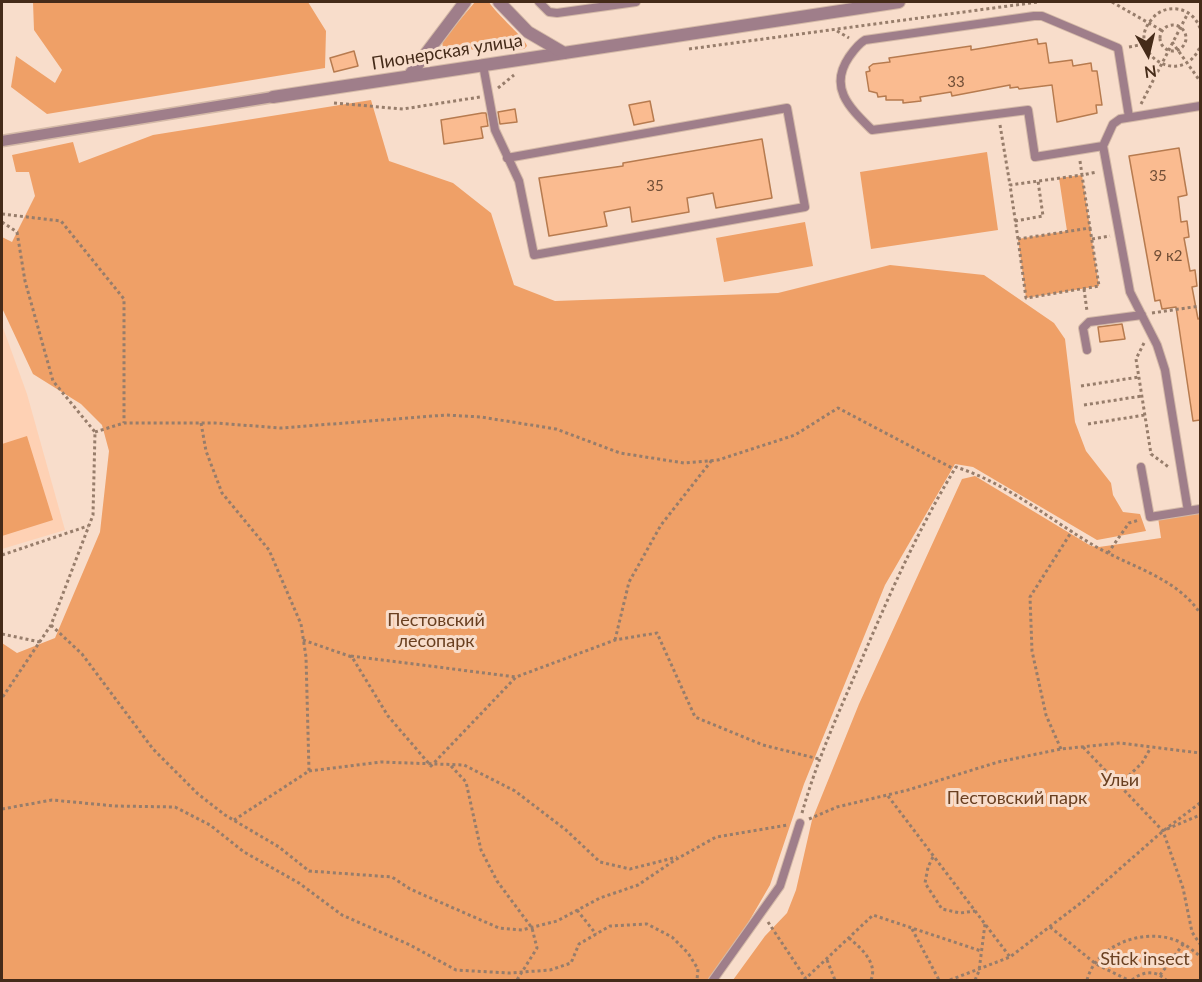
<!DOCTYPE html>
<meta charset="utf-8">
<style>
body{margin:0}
#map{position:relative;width:1202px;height:982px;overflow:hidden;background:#f8ddcb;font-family:Lato,sans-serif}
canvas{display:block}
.frame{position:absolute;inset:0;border:3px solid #452b19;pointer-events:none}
.north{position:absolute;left:1118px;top:24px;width:60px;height:60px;-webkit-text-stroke:4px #f8ddcb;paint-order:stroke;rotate:172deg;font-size:16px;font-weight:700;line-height:24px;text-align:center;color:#452b19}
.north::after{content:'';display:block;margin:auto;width:21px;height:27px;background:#452b19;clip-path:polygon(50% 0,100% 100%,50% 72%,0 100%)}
</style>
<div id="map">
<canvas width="1202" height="982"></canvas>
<div class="frame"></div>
<div class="north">N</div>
</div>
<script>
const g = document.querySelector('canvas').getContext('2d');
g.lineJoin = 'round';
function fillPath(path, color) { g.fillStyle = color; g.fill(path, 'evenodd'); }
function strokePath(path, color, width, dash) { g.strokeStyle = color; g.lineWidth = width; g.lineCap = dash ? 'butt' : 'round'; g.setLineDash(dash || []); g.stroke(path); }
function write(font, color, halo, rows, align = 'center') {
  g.font = font + ' Lato,sans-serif'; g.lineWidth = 6; g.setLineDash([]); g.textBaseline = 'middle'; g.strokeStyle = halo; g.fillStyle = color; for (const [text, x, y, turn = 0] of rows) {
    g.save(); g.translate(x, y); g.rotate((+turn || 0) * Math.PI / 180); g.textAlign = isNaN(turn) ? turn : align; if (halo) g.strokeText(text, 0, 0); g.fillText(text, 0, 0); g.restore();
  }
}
fillPath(new Path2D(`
 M2 325 27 394 65 530 2 549Z`), '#fed1b4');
fillPath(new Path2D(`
 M33 2H308L326 31 325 68 47 114 11 87 16 56 55 83 62 70 34 30Z
 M475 2H489C496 14 527 40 527 46L524 49 499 51 443 48 442 41Z
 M371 100 389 161 453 183 491 213 514 285 555 301 778 293 890 265 984 275 1054 323 1065 339 1075 422 1086 451 1111 483 1113 495 1123 512 1140 514 1146 531 1097 540 973 467 955 464 885 585 804 784 770 885 715 980H2V643L17 653 55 638 100 532 109 451 102 425 81 404 33 374 2 308V237L12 242 35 196 29 172H16L12 155 73 142 79 163 153 135Z
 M987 152 998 230 871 249 860 172Z
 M1082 175 1099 286 1026 298 1018 239 1067 231 1059 178Z
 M805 222 813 266 724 282 716 238Z
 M27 436 53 520 2 536V444Z
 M975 476 1091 546 1099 547 1161 538 1158 517 1200 511V980H733L765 936 787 913 796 890 812 820 859 704 962 479Z`), '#efa067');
const building = new Path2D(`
 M1037 39 1038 44 1046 43 1049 63 1072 60 1073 66 1091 63 1092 71H1097L1102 105H1096L1097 113 1057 122 1052 85 1019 89 1018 87 1010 88V85L952 96 951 92 920 97 921 101 903 103V100H886V96L878 97 877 93 869 91 866 72 870 71 869 67 873 64 890 62 889 58 971 46V50Z
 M354 51 358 66 334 72 330 58Z
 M650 101 654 121 634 125 629 105Z
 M515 109 517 122 500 124 498 112Z
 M482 113H486L488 126 481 127 483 138 444 144 441 120Z
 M762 139 772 198 716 208 713 193 687 198 689 212 632 222 630 207 604 212 607 226 549 236 539 178 623 166V163Z
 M1179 148 1187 195 1178 197 1181 222 1187 221 1189 237 1184 238 1190 271 1195 270 1197 286 1192 287 1198 319 1200 318V420L1193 421 1176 307 1162 309 1160 300 1155 301 1129 156Z
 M1122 324 1125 339 1100 342 1098 327Z`);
fillPath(building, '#fabb90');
strokePath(building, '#b77b4f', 1.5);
const service = new Path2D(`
 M539 2 549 12 557 13 636 2
 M483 65 495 130 519 181 534 255 805 207 787 108 507 158
 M1103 146 1035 157 1028 110 872 130C850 108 828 88 849 57 854 50 858 44 865 40L1034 16H1042L1118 48 1129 117
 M1087 350 1083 328 1089 322 1142 315
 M1141 467 1150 517 1200 509
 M1188 511 1165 370 1157 345 1130 292 1103 146 1113 124 1120 119 1200 106
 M713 980 780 886 800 823`);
const pedestrian = new Path2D(`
 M2 141 273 97`);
const minor = new Path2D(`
 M409 76 465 2
 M273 97 564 53`);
const tertiary = new Path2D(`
 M499 2 528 32 564 53 899 2`);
strokePath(service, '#d4b9a7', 10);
strokePath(pedestrian, '#d4b9a7', 13);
strokePath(minor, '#d4b9a7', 14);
strokePath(tertiary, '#d4b9a7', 14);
strokePath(new Path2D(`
 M1112 2 1161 30
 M1160 38a13 13 0 1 1 26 0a13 13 0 1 1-26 0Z
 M1200 28C1197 19 1188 10 1177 9 1167 8 1158 11 1152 19 1123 50 1180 91 1200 47
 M837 31 849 38
 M1172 42 1200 81
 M1129 47 1145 44
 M689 49 1038 2
 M498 88 514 75
 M334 103 403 109 480 97
 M1141 104 1188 13
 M1000 125 1010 185
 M1080 161 1082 175 1097 172
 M2 214 61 221 124 299V423
 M1015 221 1043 216 1038 181
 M2 222 17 232 25 281 53 381 95 432 93 515 51 625 2 698
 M1090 228 1099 286 1026 298 1018 239Z
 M1018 239 1010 185 1082 175 1090 228
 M1092 239 1110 236
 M1084 289 1087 311
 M1152 313 1200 306
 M1144 343 1136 359 1151 454 1170 468
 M1081 386 1139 377
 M1084 405 1142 396
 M201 423 206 451 222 493 269 550 301 624 306 657 309 771 234 820
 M1088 424 1145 415
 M95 432 124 423H215L281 428 446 415 481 417 556 429 620 453 684 463 718 460 795 435 838 408 952 468
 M1108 553 1129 523 1139 520
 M2 555 88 526
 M51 625 82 654 153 749 198 794 225 815 279 847 309 871 392 877 410 889 499 928 522 930 557 921 600 898 638 885 675 860 716 837 788 825
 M2 634 40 642
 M303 640 352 657 388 716 431 766 516 677 615 640 657 633 695 717 763 745 819 759
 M615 640 629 582 661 525 712 460
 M351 656 516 677
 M1083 747 1163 831 1183 888 1192 932 1200 944
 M1061 749 1046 715 1032 651 1030 597 1072 531
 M451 766 466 782 481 850 497 881 532 928 537 948 517 980
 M309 771 381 762 464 765 515 791 566 830 600 862 630 869 677 857
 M1120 784 1142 763 1150 749
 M888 796 1010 957
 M2 809 52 800 115 806 175 807 210 825 244 852 299 883 342 915 410 945 456 970 509 973 550 970 571 963 579 944 610 926 647 924 672 937 688 953 698 969 697 980
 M802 813C816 763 837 716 858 668 887 600 917 531 956 467 1006 483 1048 518 1093 545 1128 566 1176 577 1200 613
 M809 819 837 807 908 790 998 762 1061 749 1120 743 1200 753
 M1167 829 1200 815
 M933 857 928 867 925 883 942 909 960 913 975 911
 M577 910 596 934
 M768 922 806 979
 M1050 927 1096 964 1128 980
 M912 929 939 980
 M849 938C861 948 878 963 871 980
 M827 960 835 980
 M1160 975 1184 943
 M804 980 873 915 981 951
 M950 980 1010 957 1082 902 1163 831 1200 803
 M975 980 979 971 985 924
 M1087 980C1096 946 1140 929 1172 939 1183 942 1192 950 1200 956
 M1132 980C1143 971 1156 970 1166 980`), '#977d6b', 3, [3, 3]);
strokePath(service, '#9f7e8a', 8);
strokePath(pedestrian, '#9f7e8a', 10);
strokePath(minor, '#9f7e8a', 12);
strokePath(tertiary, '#9f7e8a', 12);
write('15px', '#724f37', null, [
 ["33",956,82],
 ["35",1158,176],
 ["35",655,186],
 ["9 к2",1168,256]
]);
write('18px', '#452b19', '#f8ddcb', [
 ["Пионерская улица",447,52,-9]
]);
write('18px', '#6a4021', '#f8ddcb', [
 ["Пестовский",436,620],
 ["лесопарк",436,641],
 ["Ульи",1120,780],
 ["Пестовский парк",1017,798],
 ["Stick insect",1145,959]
]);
</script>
